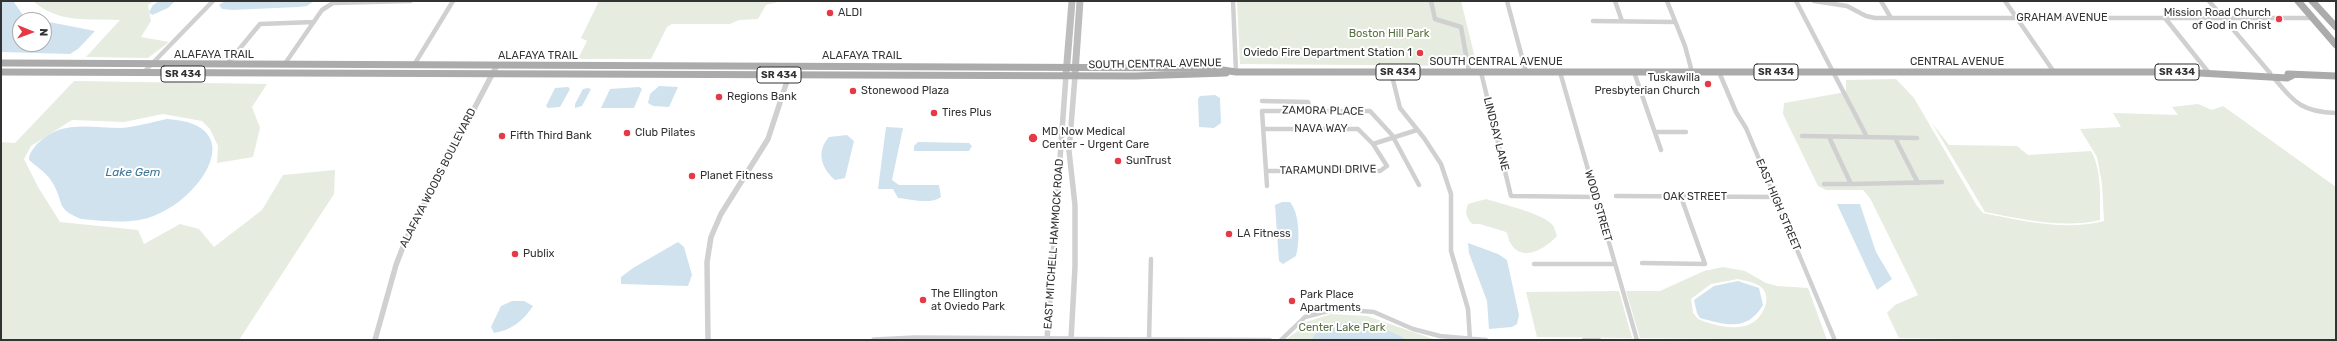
<!DOCTYPE html>
<style>
body{margin:0}
#map{position:relative;width:2337px;height:341px;overflow:hidden;background:#fff;font-family:Rubik,sans-serif}
canvas{display:block}
.frame{position:absolute;inset:0;border:2px solid #333;pointer-events:none}
.north{position:absolute;left:12px;top:12px;width:40px;height:40px;box-sizing:border-box;background:#fff;border:1px solid #adadad;border-radius:50%;rotate:91deg;font-size:11px;font-weight:700;line-height:16px;text-align:center;color:#333}
.north::after{content:'';display:block;margin:auto;width:14px;height:18px;background:#e63946;clip-path:polygon(50% 0,100% 100%,50% 72%,0 100%)}
</style>
<div id="map">
<canvas width="2337" height="341"></canvas>
<div class="frame"></div>
<div class="north">N</div>
</div>
<script>
const g = document.querySelector('canvas').getContext('2d');
g.lineJoin = 'round';
function fillPath(path, color) { g.fillStyle = color; g.fill(path, 'evenodd'); }
function strokePath(path, color, width, dash) { g.strokeStyle = color; g.lineWidth = width; g.lineCap = dash ? 'butt' : 'round'; g.setLineDash(dash || []); g.stroke(path); }
function write(font, color, halo, rows, align = 'center') {
  g.font = font + ' Rubik,sans-serif'; g.lineWidth = 4; g.setLineDash([]); g.textBaseline = 'middle'; g.strokeStyle = halo; g.fillStyle = color; for (const [text, x, y, turn = 0] of rows) {
    g.save(); g.translate(x, y); g.rotate((+turn || 0) * Math.PI / 180); g.textAlign = isNaN(turn) ? turn : align; if (halo) g.strokeText(text, 0, 0); g.fillText(text, 0, 0); g.restore();
  }
}
fillPath(new Path2D(`
 M33 1H154L148 5 151 21 141 37 169 42 148 58 86 57 120 20C89 19 57 23 33 1Z
 M599 1H782L766 5 758 19 739 20 730 24H672L667 27 651 59H581L579 57 587 41 581 38Z
 M1237 1H1461L1477 66 1240 64Z
 M1896 79 1914 98 1977 206 1983 213C2023 221 2065 231 2104 221L2102 184 2097 157 2080 129 2121 127 2113 113 2178 115 2172 107 2198 104 2212 110 2223 106 2336 187V340H2028L1899 338 1887 313 1895 305 1918 295 1870 198 1863 190H1826L1818 186 1783 114 1784 103 1846 92V80Z
 M74 81 267 84 252 107 260 128 253 157 217 163 218 146 210 129 202 121 163 114 124 122 72 120 31 146 24 159 38 187 60 222 138 230 144 244 180 224 199 229 214 247 262 210 283 175 335 170 334 194 239 340H1V142L15 143Z
 M1932 123 1949 145 2017 146 2028 155 2091 151C2102 170 2100 198 2100 220 2063 229 2022 219 1985 212Z
 M1486 199C1501 204 1547 214 1554 227 1555 230 1556 233 1557 236 1546 248 1523 263 1511 244 1508 240 1509 236 1506 232L1480 224H1472C1466 217 1465 212 1468 204Z
 M1723 267 1745 271 1766 283 1777 286 1808 288 1827 340 1640 338 1626 291H1660L1704 271ZM1738 279C1745 281 1755 282 1761 287 1773 297 1763 317 1752 323 1737 332 1712 325 1698 319L1693 313 1691 299 1711 284Z
 M1619 291 1632 338 1537 337 1526 292Z
 M1331 314 1367 316 1436 340H1285L1306 325V322Z`), '#e6ecdf');
fillPath(new Path2D(`
 M1 1H13L23 15 42 20H20V44H44V21L95 31 78 49 70 54 1 52Z
 M159 1H175L168 8 152 15 149 12 153 5Z
 M225 1H314L307 6 298 7 232 10 222 9 219 5Z
 M659 86 678 87 669 107 653 106 648 103 650 94Z
 M639 87 642 89 634 108H601L610 89Z
 M555 88 568 87 570 89 560 107 548 108 546 106Z
 M588 88 591 89 582 106 575 108V104L583 89Z
 M1215 95 1220 98 1221 123 1214 128 1199 127 1198 99 1200 96Z
 M167 119C250 124 203 196 156 215 133 225 105 221 81 219 54 208 65 202 52 182 47 173 37 167 29 160 29 153 33 149 37 144 61 119 90 128 121 128 136 127 152 122 167 119Z
 M886 127 903 128 892 180 899 185H939L941 197C930 205 910 199 898 198L893 189H878Z
 M847 135 854 141 845 178 835 180C821 168 816 151 829 137Z
 M918 142 969 143 972 146 969 151H914V146Z
 M1282 202H1290C1300 214 1300 242 1296 256L1283 264 1279 261 1275 205Z
 M1837 204H1860L1876 252 1892 279 1877 290Z
 M678 242 684 247 692 275 688 286 621 284V277L633 268Z
 M1468 243 1498 254 1507 260 1519 315 1517 324 1512 327 1489 329 1487 301 1469 253Z
 M1738 281 1759 288 1763 305C1747 332 1726 325 1700 318L1697 313 1694 300 1714 286Z
 M512 301H524L533 306C523 321 512 330 494 333L491 327 501 306Z
 M1348 322C1369 323 1389 329 1407 340H1311L1320 329Z`), '#cfe2ee');
strokePath(new Path2D(`
 M1233 1 1236 72
 M1431 1 1435 19 1461 27 1469 72
 M1507 1 1526 72
 M1615 1 1622 21
 M1667 1 1685 46 1692 72
 M1796 1 1867 137 1917 138
 M1814 1 1847 6 1866 16 1875 18H2313
 M1881 1 1891 18
 M2005 1 2054 72
 M2209 1 2270 73
 M2165 18 2209 73
 M1593 21 1675 22
 M227 64 260 24 314 22
 M284 65 322 10 333 3 411 1
 M414 65 453 1
 M1391 72 1400 108 1424 138 1441 164 1451 194V251L1468 309 1470 340
 M1481 72 1511 196 1596 197
 M1560 72 1637 340
 M1634 72 1661 150
 M1719 72 1736 112 1746 128 1834 338
 M143 73 213 1
 M2274 78C2295 103 2302 112 2336 113
 M1262 101 1308 102 1311 111
 M1263 129H1358L1373 144 1417 130
 M1655 132H1686
 M1802 136 1867 137
 M1895 138 1918 183
 M1266 171H1380L1387 166 1373 144
 M1824 184H1851L1829 137
 M1851 184 1942 182
 M1267 186 1262 111H1370L1392 135 1419 185
 M1616 196 1775 197
 M1642 263 1705 264 1681 197
 M1534 264H1615
 M1071 339 1270 340
 M1149 340 1151 259
 M1281 340 1305 317 1328 311 1350 310 1374 312 1413 329 1440 336 1486 340
 M1584 340H1599`), '#d0d0d0', 4.5);
strokePath(new Path2D(`
 M375 340 396 265 406 239 497 65
 M708 340 707 262 711 237 721 214 768 139 792 66
 M874 340 915 338 1071 339
 M1047 340 1066 75
 M1071 340 1075 267V205L1069 151 1075 76`), '#d0d0d0', 5.5);
strokePath(new Path2D(`
 M1075 73 1080 1
 M1066 75 1072 1`), '#bdbdbd', 7);
strokePath(new Path2D(`
 M2298 1 2336 45
 M2312 1 2336 27
 M1 63 1210 68 1236 72H2182L2287 78 2293 75
 M1 72 1135 76 1226 73
 M2288 74 2336 76`), '#ababab', 7);
for (const [x, y, r, color] of [
 [830,13,4,"#e63946"],
 [2279,19,4,"#e63946"],
 [1420,53,4,"#e63946"],
 [1708,84,4,"#e63946"],
 [853,91,4,"#e63946"],
 [719,97,4,"#e63946"],
 [934,113,4,"#e63946"],
 [627,133,4,"#e63946"],
 [502,136,4,"#e63946"],
 [1033,138,5,"#e63946"],
 [1118,161,4,"#e63946"],
 [692,176,4,"#e63946"],
 [1229,234,4,"#e63946"],
 [515,254,4,"#e63946"],
 [923,300,4,"#e63946"],
 [1292,301,4,"#e63946"]
]) { const dot = new Path2D(); dot.arc(x, y, r, 0, 2 * Math.PI); g.fillStyle = color; g.fill(dot); strokePath(dot, '#fff', 1.5); }
for (const [x, y, w] of [
 [1398,72,44],
 [1776,72,44],
 [2177,72,44],
 [183,74,44],
 [779,75,44]
]) { const box = new Path2D(); box.roundRect(x - w / 2, y - 8, w, 16, 3); g.fillStyle = '#fff'; g.fill(box); strokePath(box, '#333', 1); }
write('bold 10px', '#333', null, [
 ["SR 434",1398,72],
 ["SR 434",1776,72],
 ["SR 434",2177,72],
 ["SR 434",183,74],
 ["SR 434",779,75]
]);
write('11px', '#333', '#fff', [
 ["ALDI",838,13],
 ["Mission Road Church",2271,13,"right"],
 ["of God in Christ",2271,26,"right"],
 ["Oviedo Fire Department Station 1",1412,53,"right"],
 ["Tuskawilla",1700,78,"right"],
 ["Presbyterian Church",1700,91,"right"],
 ["Stonewood Plaza",861,91],
 ["Regions Bank",727,97],
 ["Tires Plus",942,113],
 ["MD Now Medical",1042,132],
 ["Center - Urgent Care",1042,145],
 ["Club Pilates",635,133],
 ["Fifth Third Bank",510,136],
 ["SunTrust",1126,161],
 ["Planet Fitness",700,176],
 ["LA Fitness",1237,234],
 ["Publix",523,254],
 ["The Ellington",931,294],
 ["at Oviedo Park",931,307],
 ["Park Place",1300,295],
 ["Apartments",1300,308]
], 'left');
write('11px', '#333', '#fff', [
 ["GRAHAM AVENUE",2062,18],
 ["ALAFAYA TRAIL",214,55],
 ["ALAFAYA TRAIL",538,56],
 ["ALAFAYA TRAIL",862,56],
 ["SOUTH CENTRAL AVENUE",1496,62],
 ["CENTRAL AVENUE",1957,62],
 ["SOUTH CENTRAL AVENUE",1155,64,-1],
 ["ZAMORA PLACE",1323,111,1],
 ["NAVA WAY",1321,129],
 ["LINDSAY LANE",1496,134,76],
 ["TARAMUNDI DRIVE",1328,170,-1],
 ["ALAFAYA WOODS BOULEVARD",438,178,-63],
 ["OAK STREET",1695,197],
 ["EAST HIGH STREET",1778,205,67],
 ["WOOD STREET",1598,206,74],
 ["EAST MITCHELL HAMMOCK ROAD",1054,244,-86]
]);
write('11px', '#56703f', '#fff', [
 ["Boston Hill Park",1389,34],
 ["Center Lake Park",1342,328]
]);
write('italic 12px', '#3f7597', '#fff', [
 ["Lake Gem",133,173]
]);
</script>
